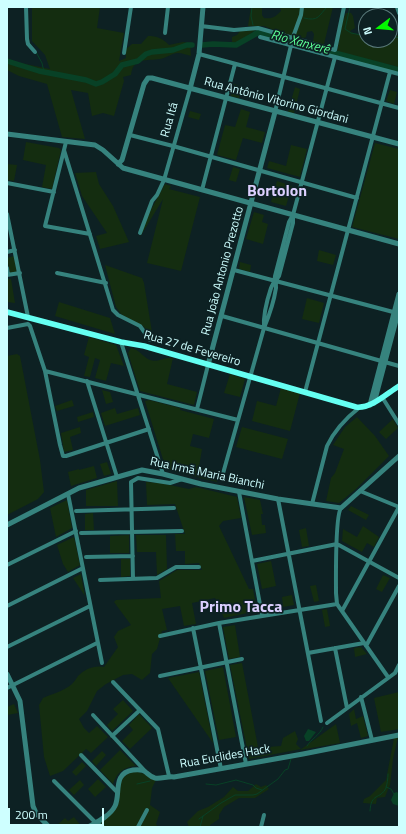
<!DOCTYPE html>
<meta charset="utf-8">
<style>
body{margin:0}
#map{position:relative;width:406px;height:834px;overflow:hidden;background:#0d2123;font-family:"Titillium Web",sans-serif}
canvas{display:block}
.frame{position:absolute;inset:0;border:8px solid #ceffff;pointer-events:none}
.north{position:absolute;left:358px;top:8px;width:40px;height:40px;box-sizing:border-box;background:#0d2123;border:1px solid #5a7a7b;border-radius:50%;rotate:254deg;font-size:11px;font-weight:700;line-height:16px;text-align:center;color:#ceffff}
.north::after{content:'';display:block;margin:auto;width:14px;height:18px;background:#03f900;clip-path:polygon(50% 0,100% 100%,50% 72%,0 100%)}
.scale{position:absolute;left:8px;top:808px;width:96px;height:18px;box-sizing:border-box;border:2px solid #ceffff;border-top:0;padding-left:5px;font-size:12px;line-height:14px;white-space:nowrap;color:#ceffff;-webkit-text-stroke:3px #0d2123;paint-order:stroke}
</style>
<div id="map">
<canvas width="406" height="834"></canvas>
<div class="frame"></div>
<div class="north">N</div>
<div class="scale">200 m</div>
</div>
<script>
const g = document.querySelector('canvas').getContext('2d');
g.lineJoin = 'round';
function fillPath(path, color) { g.fillStyle = color; g.fill(path, 'evenodd'); }
function strokePath(path, color, width, dash) { g.strokeStyle = color; g.lineWidth = width; g.lineCap = dash ? 'butt' : 'round'; g.setLineDash(dash || []); g.stroke(path); }
function write(font, color, halo, rows, align = 'center') {
  g.font = font + ' "Titillium Web",sans-serif'; g.lineWidth = 3.5; g.setLineDash([]); g.textBaseline = 'middle'; g.strokeStyle = halo; g.fillStyle = color; for (const [text, x, y, turn = 0] of rows) {
    g.save(); g.translate(x, y); g.rotate((+turn || 0) * Math.PI / 180); g.textAlign = isNaN(turn) ? turn : align; if (halo) g.strokeText(text, 0, 0); g.fillText(text, 0, 0); g.restore();
  }
}
fillPath(new Path2D(`
 M32 7H100L97 28 124 33 119 61 126 58V49L132 44H141L148 36C157 36 162 38 169 45L183 42 190 43 191 56C187 55 182 53 178 53 172 53 166 58 160 59 147 61 133 57 131 75L123 77 124 81 114 116 103 113 92 116 88 93 71 90 85 139 62 137 47 84 19 76 7 70V58L16 62 50 69 45 55 32 41Z
 M251 7H262V15L264 18C273 19 275 17 281 11L280 7H333L324 44 322 45 313 42 314 34 312 31 307 32 306 37 304 38 282 33 264 26H248Z
 M346 13H351L353 16 355 28 350 31 351 32 364 37 366 34V40H390V30L394 31 396 35 399 36V67L337 52 342 23Z
 M257 29 239 42 235 43 232 42V37L237 35 240 31Z
 M234 84 242 87 239 98 231 96Z
 M295 87 300 89 294 113 288 112Z
 M390 90 397 92 394 104 386 101Z
 M241 109 250 112 246 127 265 132 262 143 243 138 236 160 217 155 225 125 235 127Z
 M190 111 201 114 199 120 188 117Z
 M26 142 59 148 61 150 52 189 42 187 46 165 23 160Z
 M375 143 399 149V239L352 227Z
 M291 145 307 149 300 177 267 168 269 161 286 166Z
 M7 164 17 165 14 181 8 180Z
 M233 167 240 169 236 182 229 180Z
 M96 172 99 184 113 206 129 242 100 249 96 236 107 233 82 196 75 173Z
 M277 181 292 186 286 206 271 202Z
 M165 184 171 186 169 189 200 197 181 271 147 263 163 199 140 237 147 217Z
 M254 212 264 215 262 222 268 224 263 244 246 239Z
 M319 250 336 255 333 265 317 261Z
 M14 256 17 273 10 274 7 258Z
 M240 262 251 265 250 272 239 269Z
 M105 265 142 278 144 283 152 332 149 333 143 326 127 318 121 314 116 307Z
 M7 279H11L15 303 7 302Z
 M307 298 324 303 319 323 302 319Z
 M59 302 110 318 115 334 55 316Z
 M89 337 116 345 124 366 111 363 106 381 95 378 100 360 95 358 90 377 84 376 89 357 84 355Z
 M131 348C139 349 143 357 150 360 158 363 165 356 173 358L167 384 197 392 194 405 140 391 128 353Z
 M17 354 20 356 40 460 44 492 38 499 7 515V356Z
 M230 374 245 379 240 397 224 393Z
 M281 388 300 393 290 431 252 421 257 401 276 406Z
 M102 390 110 392 113 402 106 404Z
 M72 400 74 406 57 411 55 406Z
 M149 400 180 408V410L214 419 209 438 193 434 190 446 202 449 199 467 219 472 217 482 166 469 145 401Z
 M115 408 117 414 138 408 140 415 105 426 101 413Z
 M93 412 94 417 78 422 77 417Z
 M357 417 375 436 389 456 356 489 339 503 326 501 331 478 335 473 344 449 333 445 345 427Z
 M393 419 398 428 386 439 379 432Z
 M80 427 81 433 70 437 73 450 64 452 61 433Z
 M242 427 288 439 282 459 236 447Z
 M107 462 111 474 104 476 100 464Z
 M94 466 97 478 71 486 68 472 79 469V470Z
 M117 481 118 506H86V490Z
 M146 482 160 483 189 489 196 487 237 497 241 518 223 521 219 526 249 589H253L257 611 224 618 215 598 192 603 196 624 184 626 180 606 162 609 167 630 162 631 157 649 152 654 150 673 142 680 132 674 123 675 106 684 97 691 87 711 79 719 84 728 89 733 97 726 108 737 91 753 86 749 63 771 50 776 44 757 39 705 43 698C52 694 64 691 72 684 74 682 76 679 78 676 85 669 94 665 104 667L118 647 114 637 118 631 131 625 114 602 116 600 161 598 159 581 177 570H202L199 563 185 564V551H176L175 534H185L175 504 147 505Z
 M244 497 260 500 263 514H261L262 525H265L266 533 252 535Z
 M67 500 72 528 56 537 50 508Z
 M351 506 369 515 366 520 348 510Z
 M93 513 94 530H85V514Z
 M363 526 379 537 374 547 367 543 362 552 342 541 343 529 357 537Z
 M306 528 309 546 302 547 299 530Z
 M129 535V553H110V536Z
 M136 535H166L167 569 157 575 156 552H137Z
 M74 537 80 565 68 572 63 564 57 545Z
 M121 559H130V576L121 577Z
 M271 561 276 586 262 589 257 564Z
 M81 574V575L85 596 73 578Z
 M383 575 390 578 382 592 376 589Z
 M316 585 319 601 314 602 310 586Z
 M292 595 294 605 283 607 282 597Z
 M327 609 330 626 325 627 322 610Z
 M235 625 240 657 229 659 223 627Z
 M361 647 367 654 355 657 354 648Z
 M242 663 258 747 263 749 268 747 281 746 283 738 295 731 298 739 296 744 301 749 249 759 230 665Z
 M223 667 236 737 219 740 205 671Z
 M199 672 213 743 168 678Z
 M399 692V729L381 732 374 698Z
 M123 700 133 711 112 731 107 725 118 714 113 709Z
 M14 704 18 713 7 715V707Z
 M354 709 356 719 363 716 368 736 361 738 357 723 351 726 349 714Z
 M139 714 152 728 130 749 122 741 133 730 129 725Z
 M336 724 340 743 300 750Z
 M398 737 393 759 390 785 385 797 377 798 376 804 363 803 364 799 370 796 386 780 394 738Z
 M120 750 136 766C124 767 117 772 113 784L100 770Z
 M102 751 106 755 96 766 92 761Z
 M82 762 86 766 76 776 72 772Z
 M135 771 157 778 152 788 150 805 160 812 156 824 158 827H92L114 809 122 778 129 773Z
 M98 779 106 787 95 797 88 789Z
 M80 780 84 785 74 795 69 790Z
 M256 784 261 787 266 785 269 789 255 798H239L224 807 219 815V819L210 825V827H189L187 822 198 811 208 807 224 797 233 787 238 791H248Z
 M74 817 81 826 78 827H55L65 818 68 821Z`), '#142d10');
fillPath(new Path2D(`
 M308 729 316 732 309 741H306L304 736Z
 M397 792 399 794V806L393 804 391 800 394 793Z`), '#084126');
strokePath(new Path2D(`
 M252 7 251 16 253 25
 M350 7 345 29 351 33 366 36
 M304 18C319 22 319 15 327 7
 M254 31 255 33
 M390 35 399 38
 M36 52 42 63 44 72
 M307 746C311 739 320 735 323 727
 M137 784 150 781
 M206 784 216 785 236 780 253 785 256 788 262 790
 M386 787 391 789 394 794
 M370 811C371 792 380 800 386 788 387 784 388 779 388 774
 M199 819 221 803 235 795H253L257 794 278 779 285 770 288 769 291 759
 M200 827 203 816`), '#084126', 1);
strokePath(new Path2D(`
 M202 45 213 44 236 45 259 32 267 35 399 70
 M7 61 39 71 86 80 96 84 102 82 115 74 122 65 138 61 146 54 152 52 173 50 187 45H192`), '#084126', 5.5);
strokePath(new Path2D(`
 M26 7 27 39 28 44 35 52
 M397 7 399 13
 M201 26 234 30 258 28 335 50 344 7
 M165 33 168 7
 M260 37 399 74
 M124 53 131 7
 M199 54 399 108
 M275 112 293 37 301 15 302 7
 M130 135 173 146 357 198
 M66 142 45 226 90 234
 M64 150 113 310 118 315 140 326 150 340
 M7 183 54 192
 M202 190 235 64
 M7 214 28 317
 M140 233 152 201 157 195 164 180 190 89
 M7 252 15 250
 M7 268 8 275
 M234 270 397 313
 M57 273 106 283
 M7 275 20 273
 M222 316 399 366
 M7 328 28 324 30 326 45 371 60 445 63 456H66L149 429
 M264 328C263 315 267 300 271 288 273 283 275 282 275 276L289 222 293 215 335 57
 M121 342 163 474
 M45 371 238 420
 M87 381 117 477
 M305 392 390 72
 M382 397 399 424
 M197 409 208 365
 M222 477 264 328C269 316 274 301 276 288 276 283 275 281 279 276L293 223V216
 M360 491 399 507
 M239 492 262 615
 M68 494 102 663
 M278 499 321 721
 M312 504 327 446C335 429 346 418 360 407
 M341 508C335 516 336 579 336 593L337 604 388 677
 M76 511 174 508
 M81 533 182 531
 M337 544 399 578
 M86 557 133 556
 M252 561 337 544
 M7 565 76 531
 M133 579 131 482 138 478 170 483 182 479
 M100 580 157 578 176 567H199
 M7 606 83 568
 M342 611 399 507
 M219 623 246 764
 M193 628 221 769
 M160 636 219 623 337 604
 M366 646 399 586
 M7 647 90 606
 M335 648 347 708
 M308 653 364 643
 M160 676 242 659
 M113 682 158 729 169 776
 M7 688 97 643
 M361 697 372 740
 M93 715 145 771
 M327 723 395 673 399 665
 M112 736 140 710
 M81 755 117 792
 M54 781 96 823 103 827
 M138 827 147 810
 M261 827 264 815`), '#36837e', 4);
strokePath(new Path2D(`
 M190 89 199 54 203 7
 M7 134 95 145 103 150 123 168 399 244
 M118 164 122 160 144 84 148 78H152L399 144
 M208 365 275 112
 M374 403 399 309
 M370 405 399 294
 M7 525 79 488 142 470 163 474 201 484 278 499 341 508 399 456
 M7 674 20 701 33 806 36 813 49 827
 M88 827C97 822 110 816 115 806 121 794 112 773 133 770 148 768 146 776 155 778 161 779 168 776 174 777L303 754 399 735`), '#36837e', 5);
strokePath(new Path2D(`
 M7 312 121 342 144 346 356 407C371 409 386 394 399 386`), '#65fff2', 5.5);
write('12px', '#ceffff', '#0d2123', [
 ["Rua Antônio Vitorino Giordani",276,101,15],
 ["Rua Itá",170,120,-74],
 ["Rua João Antonio Prezotto",223,271,-75],
 ["Rua 27 de Fevereiro",192,349,16],
 ["Rua Irmã Maria Bianchi",207,474,12],
 ["Rua Euclides Hack",225,757,-10]
]);
write('italic 13px', '#5cff96', '#0d2123', [
 ["Rio Xanxerê",300,43,15]
]);
write('bold 16px', '#dcd0ff', '#0d2123', [
 ["Bortolon",277,192],
 ["Primo Tacca",241,608]
]);
</script>
